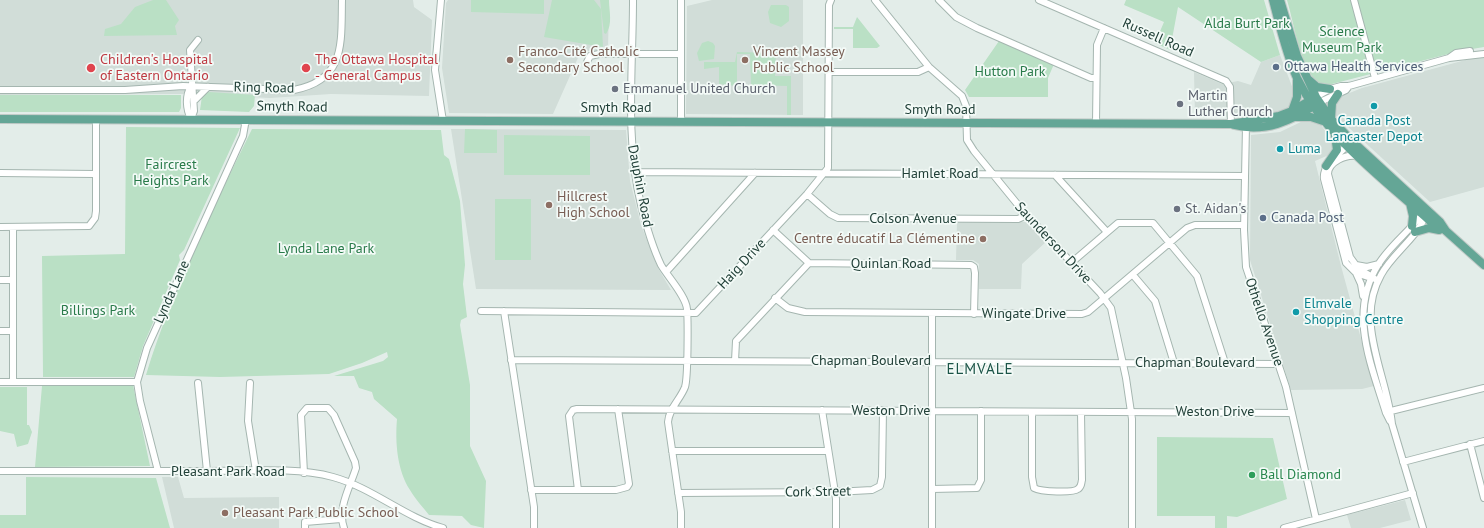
<!DOCTYPE html>
<meta charset="utf-8">
<style>
body{margin:0}
canvas{display:block;background:#e3ede9}
</style>
<canvas width="1484" height="528"></canvas>
<script>
const g = document.querySelector('canvas').getContext('2d');
g.lineJoin = 'round';
function fillPath(path, color) { g.fillStyle = color; g.fill(path, 'evenodd'); }
function strokePath(path, color, width, dash) { g.strokeStyle = color; g.lineWidth = width; g.lineCap = dash ? 'butt' : 'round'; g.setLineDash(dash || []); g.stroke(path); }
function write(font, color, halo, rows, align = 'center') {
  g.font = font + ' "PT Sans",sans-serif'; g.lineWidth = 3.5; g.setLineDash([]); g.textBaseline = 'middle'; g.strokeStyle = halo; g.fillStyle = color; for (const [text, x, y, turn = 0] of rows) {
    g.save(); g.translate(x, y); g.rotate((+turn || 0) * Math.PI / 180); g.textAlign = isNaN(turn) ? turn : align; if (halo) g.strokeText(text, 0, 0); g.fillText(text, 0, 0); g.restore();
  }
}
fillPath(new Path2D(`
 M0 0H413L414 7 432 20 429 96 331 94 270 98 181 94 0 95Z
 M448 0H609L608 51H581L553 114 449 113 442 68 446 3Z
 M712 0H803V115L686 114 687 6Z
 M1280 55 1293 89 1294 99 1291 105 1283 111 1260 116 1195 117 1194 72 1222 84 1238 81 1251 85 1261 62Z
 M1484 55V187L1430 202 1336 116 1335 108 1339 99 1342 96 1362 88Z
 M1305 120H1312L1321 125 1333 142 1334 149 1331 154 1315 161 1341 266 1374 386 1362 389 1291 390 1250 260 1251 135 1280 132Z
 M451 129 626 130 630 181 641 225 658 268 671 290 476 289Z
 M957 222H1029L1047 241 1022 264 1021 289H979V264L973 260H956Z
 M162 477H178L184 498 279 497V528H174Z
 M1405 500 1411 520 1380 528H1351L1347 515Z`), '#d1ddd8');
fillPath(new Path2D(`
 M153 0H166L179 20 175 26 177 35 104 36 105 29 121 24 135 7Z
 M471 0H544V14L471 12Z
 M552 0H594L601 9 603 47 544 37Z
 M600 0H609C609 11 613 24 606 34L604 33Z
 M1126 0H1264L1280 55 1261 62 1178 7 1170 50 1155 43 1164 22 1124 5Z
 M1287 0H1484V47L1460 51 1328 85 1318 84C1299 63 1295 27 1287 0Z
 M771 5H786L789 7V21L781 27 770 23 768 12Z
 M857 17 880 46 877 48H853V29H834V27H853Z
 M708 41 713 43 715 46 714 59 699 61 697 53 702 43Z
 M999 41 1054 64 1048 78V97H969L965 90Z
 M737 52 776 53 775 76H791V115H787V86L751 85 750 54H737V86L719 84V67L704 69V62H735Z
 M209 92 255 95 254 106 249 112 200 110 202 96Z
 M0 95H181V108L179 112H0Z
 M126 127 240 128 184 250 179 255 180 260 143 346 134 377H43L42 256 125 254Z
 M252 129 441 130 444 155 449 159 460 201 465 265 463 284 467 317 461 320 460 325 470 385V446L486 481 484 528 471 525 462 516 429 515C423 507 415 499 410 490 397 470 395 442 397 419L374 399 372 392 359 388 354 376H334L383 361 388 357 387 352 362 363 329 374 220 377 146 375C172 290 213 209 252 129Z
 M465 129 497 130V153H464Z
 M504 135 590 136V175H504Z
 M495 199H531V260H495Z
 M133 385 150 466 35 467 42 386Z
 M0 387H27V425H29L32 432 28 444 17 447 14 434 0 431Z
 M1157 437 1273 438 1287 499 1237 517 1227 516V528H1215V516H1157Z
 M26 477 156 478 170 528H0V515H26Z`), '#bae0c5');
const minor = new Path2D(`
 M441 0 435 70 443 121
 M633 0C633 67 625 139 641 205 646 225 652 246 661 265 668 277 686 296 687 309 688 321 688 378 685 387 680 400 669 408 668 422L681 512V528
 M681 0V121
 M875 0 929 67 962 96 966 106 967 140 974 151 1023 211 1100 293 1111 308 1126 378 1132 419V528
 M939 0 956 17 977 28 1091 78H1096
 M1039 0 1226 81 1230 87 1231 124
 M1354 0 1375 78
 M1449 58 1456 53 1470 51
 M587 62 590 56 599 54H681
 M828 72H918L929 67
 M0 90H125L183 86 294 90C346 80 341 43 342 0
 M1316 97 1330 89 1341 86H1349L1449 58 1484 54
 M194 101 208 87
 M1320 102 1346 90 1349 86
 M191 119 194 111 190 50 198 40
 M191 119C186 109 185 96 191 86
 M1096 123 1097 45 1104 28
 M1246 125 1244 230 1246 267 1286 387 1316 519
 M1347 146C1338 155 1322 165 1324 179L1346 263 1356 273 1368 277
 M1357 156C1346 154 1328 162 1328 174L1350 257 1358 268 1375 279
 M635 172 1245 176
 M0 173 95 174
 M1055 175 1107 232
 M807 194 830 214 838 218 1018 219 1027 215
 M0 227 89 226 95 218 96 211V119
 M13 227V382
 M773 230 809 263 971 265 974 267 975 273 974 314
 M1071 263 1118 223H1153L1197 276 1225 363
 M1356 265 1367 267 1379 264
 M666 272 755 173
 M1356 273 1361 284 1363 296
 M1133 275 1155 301 1174 363
 M0 280H13
 M775 298 788 308 805 312 1082 314 1088 312 1187 228 1195 225H1244
 M481 311 696 313 807 194 828 168 829 5 831 0
 M504 311 534 507V528
 M0 331H13
 M511 360 1279 364
 M735 361 736 341 809 263
 M0 382H137
 M198 383 207 471
 M250 383 248 421 256 471
 M822 410 836 499V528
 M1391 411 1484 388
 M1032 412V477L1034 488C1041 492 1073 493 1078 489 1082 486 1081 483 1082 480L1081 412
 M1390 421 1386 413C1371 364 1348 313 1378 265 1388 248 1406 234 1418 219L1425 216
 M1470 444 1484 498
 M672 451H828
 M1403 462 1484 441
 M0 471C70 471 140 471 209 471 248 471 296 467 333 477 373 488 404 517 443 528
 M158 471 140 401 137 382 147 348 243 136 246 119
 M304 473 301 415 307 408H328L334 415 355 462 356 468C350 487 337 509 344 528
 M932 489 977 488 981 480V411
 M531 490H616L627 487 629 484 618 409
 M578 490 569 416 573 410 577 409 1292 413
 M678 493 835 492 872 490 880 486 882 477 883 410
 M305 528V522L341 519
 M932 528V313
 M1284 528 1413 493
 M1423 528 1392 424C1387 374 1354 323 1381 275 1392 254 1418 237 1425 216`);
const major = new Path2D(`
 M1273 0C1280 26 1286 54 1297 78 1326 138 1383 178 1431 222L1442 229
 M1280 0 1297 56 1316 97 1331 119 1352 141 1440 222 1446 231 1484 265
 M1309 80 1317 87 1330 89
 M1292 111 1297 97V80
 M1297 117H1311L1323 121
 M0 119 1231 124 1279 116 1292 111 1316 97
 M1331 119 1332 103 1338 94
 M1234 125C1265 133 1291 121 1317 104
 M1326 166 1337 150 1335 135
 M1410 203 1413 216 1412 226
 M1415 232 1429 228 1439 230`);
strokePath(minor, '#a5b6b0', 8);
strokePath(major, '#c1cac7', 10);
strokePath(minor, '#fff', 6);
strokePath(major, '#64a696', 8);
for (const [x, y, r, color] of [
 [510,60,4,"#8d6e63"],
 [745,60,4,"#8d6e63"],
 [1276,67,4,"#5c6f8a"],
 [91,68,5,"#e0444e"],
 [306,68,5,"#e0444e"],
 [615,89,4,"#6b7280"],
 [1180,104,4,"#6b7280"],
 [1374,106,4,"#0f9aa8"],
 [1280,149,4,"#0f9aa8"],
 [549,205,4,"#8d6e63"],
 [1177,209,4,"#6b7280"],
 [1263,218,4,"#5c6f8a"],
 [983,239,4,"#8d6e63"],
 [1296,312,4,"#0f9aa8"],
 [1252,475,4,"#2e9e5b"],
 [225,513,4,"#8d6e63"]
]) { const dot = new Path2D(); dot.arc(x, y, r, 0, 2 * Math.PI); g.fillStyle = color; g.fill(dot); strokePath(dot, '#f3faf7', 1.5); }
write('14px', '#287a49', '#f3faf7', [
 ["Alda Burt Park",1247,24],
 ["Science",1342,32],
 ["Museum Park",1342,48],
 ["Hutton Park",1010,72],
 ["Faircrest",171,165],
 ["Heights Park",171,181],
 ["Lynda Lane Park",326,249],
 ["Billings Park",98,311]
]);
write('14px', '#214038', '#f3faf7', [
 ["Russell Road",1158,38,24],
 ["Ring Road",264,88,1],
 ["Smyth Road",292,107,1],
 ["Smyth Road",616,108],
 ["Smyth Road",940,110],
 ["Hamlet Road",940,174],
 ["Dauphin Road",640,186,79],
 ["Colson Avenue",913,219],
 ["Saunderson Drive",1053,243,47],
 ["Haig Drive",742,264,-47],
 ["Quinlan Road",891,264],
 ["Lynda Lane",172,292,-66],
 ["Wingate Drive",1024,314],
 ["Othello Avenue",1264,322,71],
 ["Chapman Boulevard",871,361],
 ["Chapman Boulevard",1195,363],
 ["Weston Drive",891,411],
 ["Weston Drive",1215,412],
 ["Pleasant Park Road",228,472],
 ["Cork Street",818,492,-1]
]);
write('14px', '#785e54', '#f3faf7', [
 ["Franco-Cité Catholic",518,52],
 ["Secondary School",518,68],
 ["Vincent Massey",753,52],
 ["Public School",753,68],
 ["Hillcrest",557,197],
 ["High School",557,213],
 ["Centre éducatif La Clémentine",975,239,"right"],
 ["Pleasant Park Public School",233,513]
], 'left');
write('14px', '#be3a42', '#f3faf7', [
 ["Children's Hospital",100,60],
 ["of Eastern Ontario",100,76],
 ["The Ottawa Hospital",315,60],
 ["- General Campus",315,76]
], 'left');
write('14px', '#4e5e75', '#f3faf7', [
 ["Ottawa Health Services",1284,67],
 ["Canada Post",1271,218]
], 'left');
write('14px', '#5b616d', '#f3faf7', [
 ["Emmanuel United Church",623,89],
 ["Martin",1188,96],
 ["Luther Church",1188,112],
 ["St. Aidan's",1185,209]
], 'left');
write('14px', '#0d838f', '#f3faf7', [
 ["Canada Post",1374,121,"center"],
 ["Lancaster Depot",1374,137,"center"],
 ["Luma",1288,149],
 ["Elmvale",1304,304],
 ["Shopping Centre",1304,320]
], 'left');
write('14px', '#27864d', '#f3faf7', [
 ["Ball Diamond",1260,475]
], 'left');
g.letterSpacing = '1px';
write('15px', '#1b5447', '#f3faf7', [
 ["ELMVALE",980,370]
]);
g.letterSpacing = '0px';
</script>
